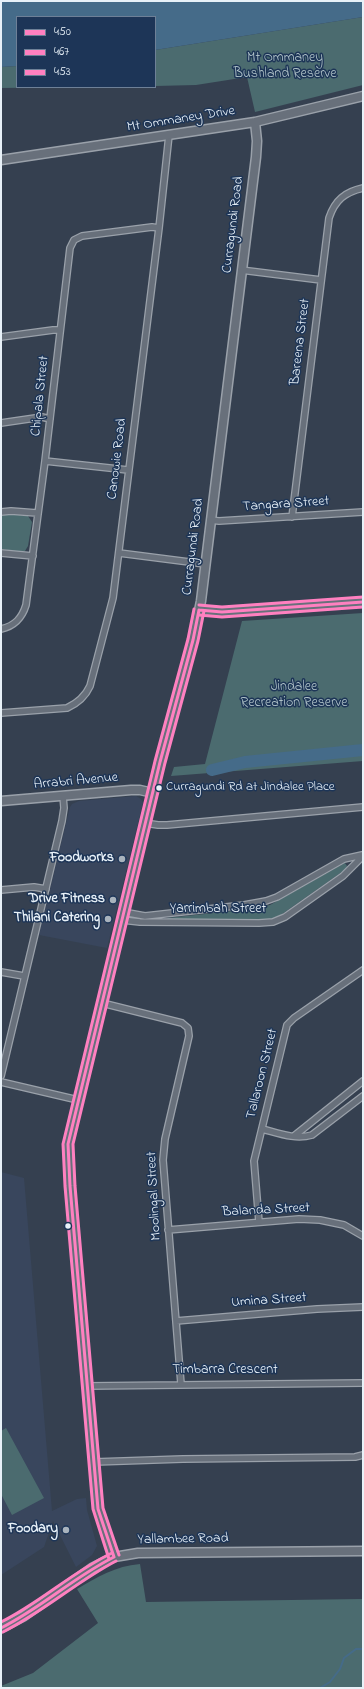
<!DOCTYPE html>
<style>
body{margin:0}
#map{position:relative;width:364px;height:1689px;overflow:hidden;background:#354050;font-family:"Indie Flower",sans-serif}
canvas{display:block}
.frame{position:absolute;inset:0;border:2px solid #e8f1f8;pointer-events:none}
.legend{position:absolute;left:16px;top:16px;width:140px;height:72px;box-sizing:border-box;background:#1d3557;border:1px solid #6e8097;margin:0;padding:5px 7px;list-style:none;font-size:12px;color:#e8f1f8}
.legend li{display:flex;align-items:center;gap:8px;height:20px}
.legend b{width:20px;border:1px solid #6e8097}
</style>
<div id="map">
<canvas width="364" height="1689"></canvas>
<div class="frame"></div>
<ul class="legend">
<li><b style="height:5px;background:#ff80c0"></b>450</li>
<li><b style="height:5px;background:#ff80c0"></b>467</li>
<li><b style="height:5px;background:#ff80c0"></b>453</li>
</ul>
</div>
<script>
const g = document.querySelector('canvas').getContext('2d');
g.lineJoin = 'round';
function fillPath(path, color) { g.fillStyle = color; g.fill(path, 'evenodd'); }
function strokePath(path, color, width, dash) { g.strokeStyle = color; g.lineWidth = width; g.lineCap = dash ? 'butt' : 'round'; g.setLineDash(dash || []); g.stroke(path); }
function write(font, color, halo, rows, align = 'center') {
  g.font = font + ' "Indie Flower",sans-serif'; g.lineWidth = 3; g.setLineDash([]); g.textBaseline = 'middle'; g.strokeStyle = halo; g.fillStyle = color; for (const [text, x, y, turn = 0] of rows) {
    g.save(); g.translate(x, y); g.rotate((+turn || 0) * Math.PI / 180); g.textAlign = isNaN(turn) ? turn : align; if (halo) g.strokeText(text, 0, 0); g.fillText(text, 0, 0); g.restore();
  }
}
fillPath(new Path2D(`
 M136 796 141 799 143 803 107 948 39 935 70 807 72 804 79 801Z
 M1 1172 24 1178 52 1511 77 1499 86 1498 87 1510 97 1546 92 1555 76 1567 53 1521 44 1547 1 1575Z`), '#39465d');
fillPath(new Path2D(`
 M363 17V85L255 112 247 77 196 85 155 86V50Z
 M17 66V87H84L1 88V67Z
 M13 514 28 516 32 522 28 546 25 551 20 552 1 549V515Z
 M363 613V761L171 776 174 767 205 764 242 621Z
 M345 863 347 866 346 869 275 919 263 920H169L167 918 252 909 270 905Z
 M6 1428 44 1498 12 1515 1 1494V1431Z
 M140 1564 146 1602 363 1599V1688H1V1686L33 1673 98 1623 77 1589C98 1577 115 1566 140 1564Z`), '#4b6b6f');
fillPath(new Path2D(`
 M1 1H363V17L155 50V17H17V66L1 67Z`), '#456b89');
strokePath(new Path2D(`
 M320 1688 330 1682 340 1669 344 1658 356 1649H363`), '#456b89', 2);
strokePath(new Path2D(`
 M212 770 245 762 363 750`), '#456b89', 12);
const street = new Path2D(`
 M241 270 321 280
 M1 337 53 330H60
 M1 423 42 417 50 419
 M45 461 128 470
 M1 512 11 511 37 513
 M292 517 329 218C335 200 345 192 363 188
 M210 520 219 521 363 512
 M1 553 33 556
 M119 553 205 564
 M1 629C15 626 22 618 26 605L45 461 70 248 74 240 82 236 152 227 159 228
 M1 713 67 708C78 703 85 697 90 686L113 598 159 228 169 135
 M145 823 158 825H167L363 807
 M1 890 34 887 46 889
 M123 912 145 916 244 905 266 901 277 897 344 859 362 855
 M122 920 140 922 259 923 273 922 285 917 343 876 363 856
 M1 972 24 976
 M102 1003 182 1023 188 1028 189 1036 165 1139 163 1160 181 1384
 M1 1076 62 821 64 808 63 796
 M1 1082 78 1100
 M262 1129C278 1133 295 1140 312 1135L363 1096
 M294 1136 363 1081
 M259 1222 254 1161 287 1025 294 1018 363 970
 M168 1230 299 1219 320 1220 344 1225 363 1236
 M176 1321 317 1309 363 1307
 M87 1386 363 1383
 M94 1462 183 1459 355 1457 363 1455`);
const secondary = new Path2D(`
 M1 160 255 122 363 96
 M199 610 222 612 363 602
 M1 801 131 790H140L153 793
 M114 1557 98 1509 70 1186 68 1144 160 762 193 640 201 601 256 157 257 141 255 122
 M1 1628 24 1616 92 1568 114 1557 138 1553 363 1551`);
strokePath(street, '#9aa1aa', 8);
strokePath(secondary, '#9aa1aa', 11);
strokePath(street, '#68707b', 5.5);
strokePath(secondary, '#68707b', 8);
strokePath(new Path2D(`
 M199 610 222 612 363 602
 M114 1557 98 1509 70 1186 68 1144 160 762 193 640 199 610
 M1 1628C41 1608 74 1577 114 1557`), '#ff80c0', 3);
strokePath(new Path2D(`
 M199 615 222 617 363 607
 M119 1555 103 1508 75 1186 73 1144 165 763 198 641 204 611
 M3 1632C43 1612 76 1582 116 1561`), '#ff80c0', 3);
strokePath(new Path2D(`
 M199 605 222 607 363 597
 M109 1559 93 1509 65 1186 63 1144 155 761 188 639 194 609
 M1 1622C40 1603 72 1572 112 1553`), '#ff80c0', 3);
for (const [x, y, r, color] of [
 [159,788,3.5,"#e8f1f8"],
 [122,859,4,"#a9b3bd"],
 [113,900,4,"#a9b3bd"],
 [108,919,4,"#a9b3bd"],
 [68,1226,3.5,"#e8f1f8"],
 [66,1530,4,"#a9b3bd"]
]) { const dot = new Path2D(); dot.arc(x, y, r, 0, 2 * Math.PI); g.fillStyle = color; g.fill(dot); strokePath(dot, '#1d3557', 1.5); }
write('13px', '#e8f1f8', '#1d3557', [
 ["Curragundi Rd at Jindalee Place",166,788]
], 'left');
write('14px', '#b2c5ca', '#1d3557', [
 ["Mt Ommaney",285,59],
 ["Bushland Reserve",285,75],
 ["Jindalee",294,688],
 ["Recreation Reserve",294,704]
]);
write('14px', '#e8f1f8', '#1d3557', [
 ["Mt Ommaney Drive",181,120,-9],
 ["Curragundi Road",234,225,-83],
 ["Bareena Street",301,342,-83],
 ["Chipala Street",41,396,-84],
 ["Canowie Road",118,459,-83],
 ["Tangara Street",286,505,-4],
 ["Curragundi Road",194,547,-83],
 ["Arrabri Avenue",76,782,-5],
 ["Yarrimbah Street",218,910],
 ["Tallaroon Street",263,1074,-76],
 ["Moolingal Street",155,1196,-93],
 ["Balanda Street",266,1211,-3],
 ["Umina Street",269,1301,-4],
 ["Timbarra Crescent",225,1371],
 ["Yallambee Road",183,1540,-1]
]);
write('bold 14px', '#e8f1f8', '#1d3557', [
 ["Foodworks",114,859],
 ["Drive Fitness",105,900],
 ["Thilani Catering",100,919],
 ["Foodary",58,1530]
], 'right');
</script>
